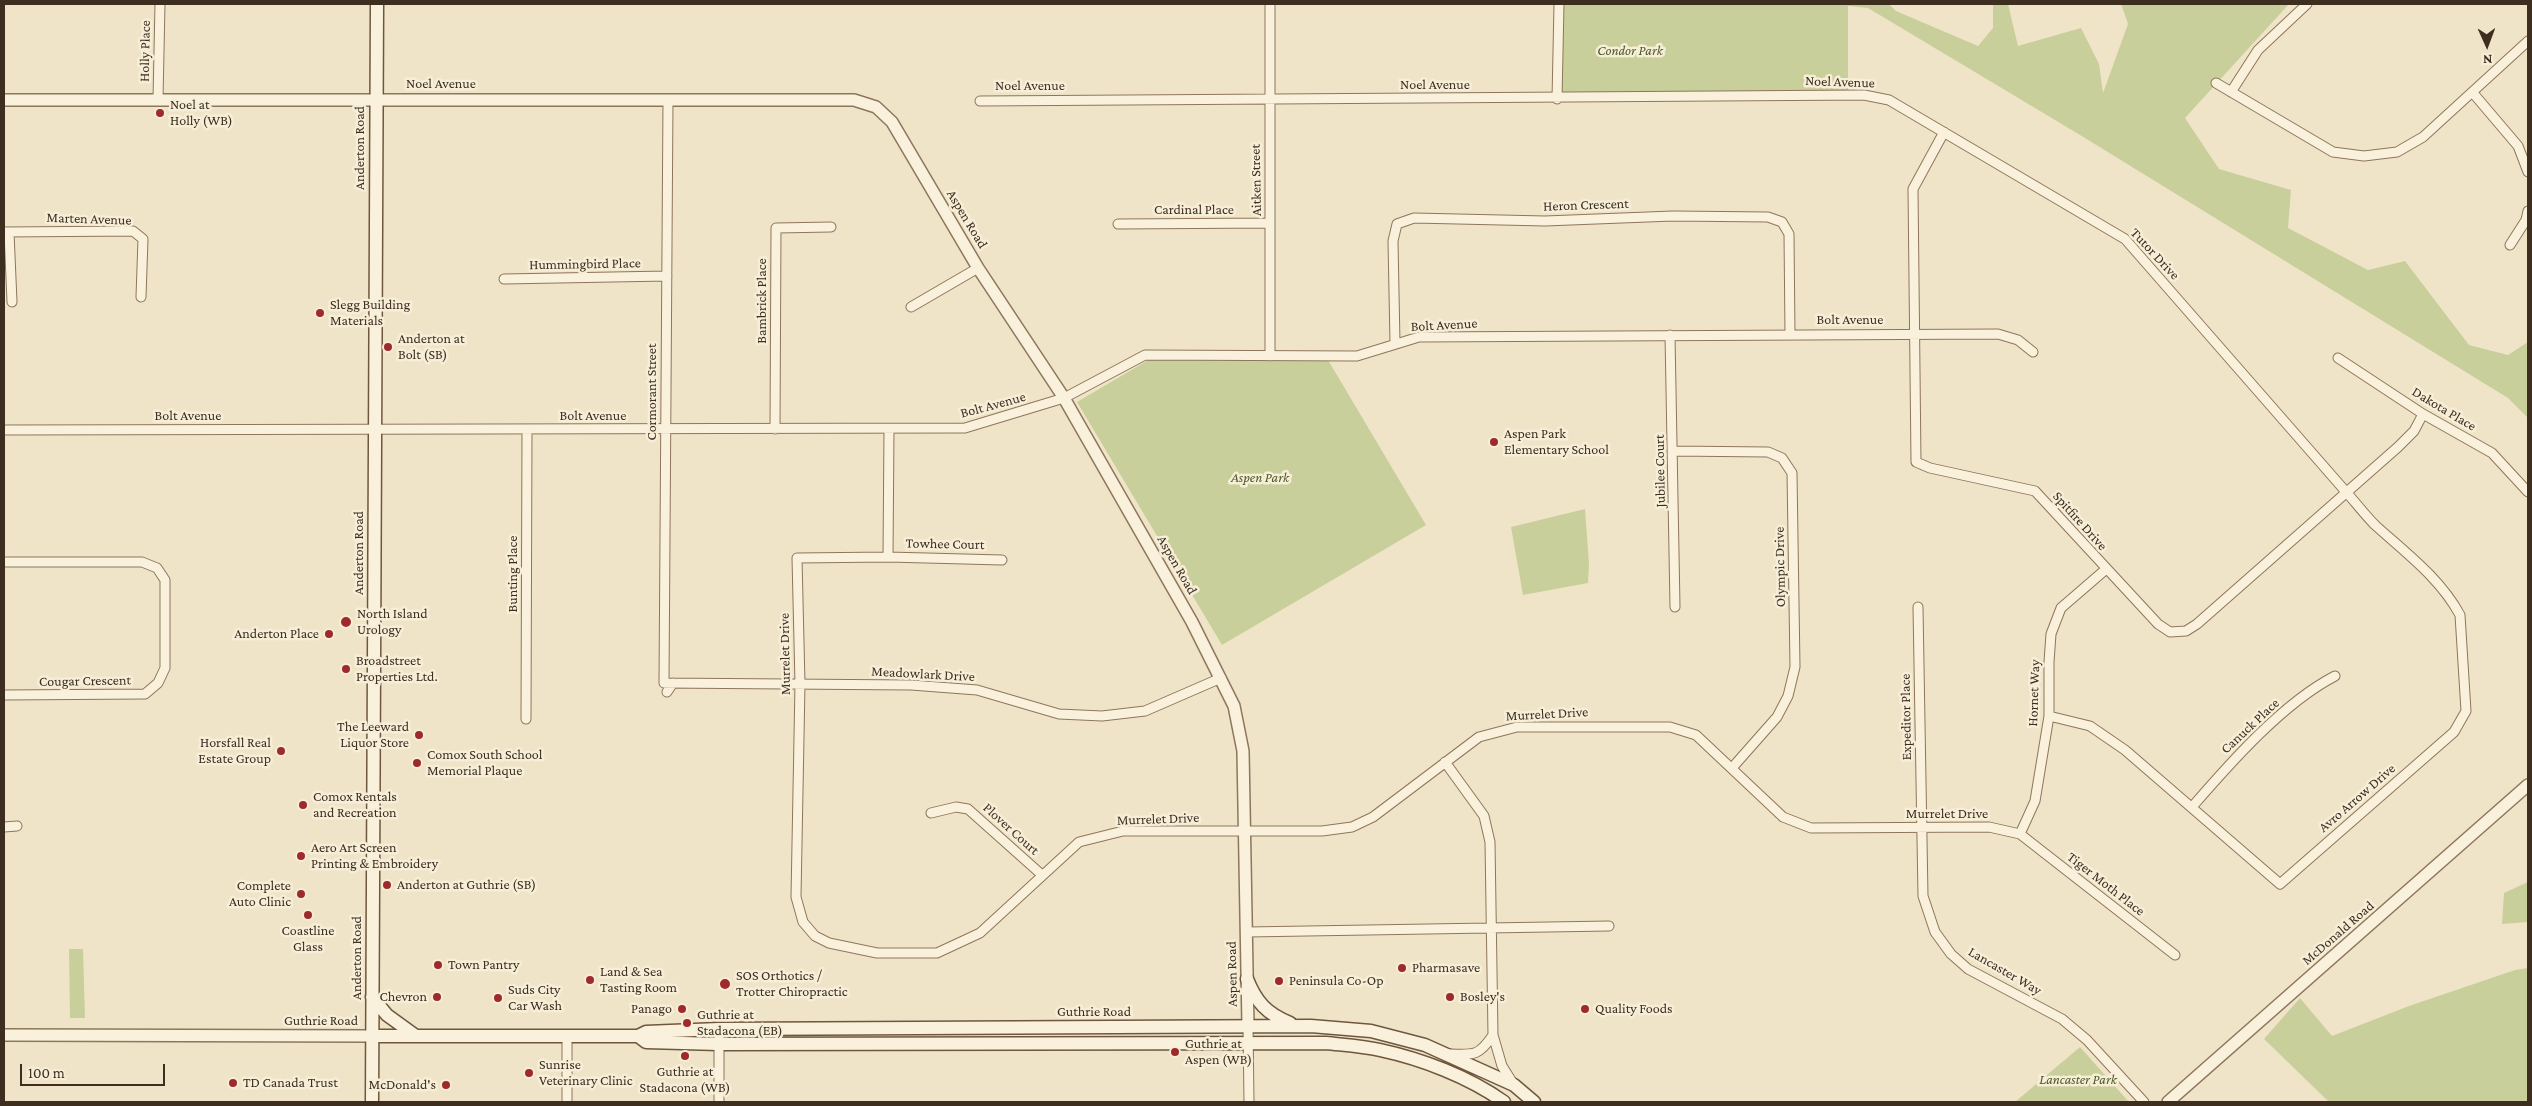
<!DOCTYPE html>
<style>
body{margin:0}
#map{position:relative;width:2532px;height:1106px;overflow:hidden;background:#f0e4c8;font-family:"Crimson Pro",serif}
canvas{display:block}
.frame{position:absolute;inset:0;border:5px solid #3d2e20;pointer-events:none}
.north{position:absolute;left:2462px;top:20px;width:50px;height:50px;-webkit-text-stroke:4px #f7eed8;paint-order:stroke;rotate:178deg;font-size:14px;font-weight:700;line-height:20px;text-align:center;color:#3d2e20}
.north::after{content:'';display:block;margin:auto;width:18px;height:22px;background:#3d2e20;clip-path:polygon(50% 0,100% 100%,50% 72%,0 100%)}
.scale{position:absolute;left:20px;top:1064px;width:145px;height:22px;box-sizing:border-box;border:2px solid #3d2e20;border-top:0;padding-left:6px;font-size:15px;line-height:18px;white-space:nowrap;color:#3d2e20;-webkit-text-stroke:4px #f7eed8;paint-order:stroke}
</style>
<div id="map">
<canvas width="2532" height="1106"></canvas>
<div class="frame"></div>
<div class="north">N</div>
<div class="scale">100 m</div>
</div>
<script>
const g = document.querySelector('canvas').getContext('2d');
g.lineJoin = 'round';
function fillPath(path, color) { g.fillStyle = color; g.fill(path, 'evenodd'); }
function strokePath(path, color, width, dash) { g.strokeStyle = color; g.lineWidth = width; g.lineCap = dash ? 'butt' : 'round'; g.setLineDash(dash || []); g.stroke(path); }
function write(font, color, halo, rows, align = 'center') {
  g.font = font + ' "Crimson Pro",serif'; g.lineWidth = 5; g.setLineDash([]); g.textBaseline = 'middle'; g.strokeStyle = halo; g.fillStyle = color; for (const [text, x, y, turn = 0] of rows) {
    g.save(); g.translate(x, y); g.rotate((+turn || 0) * Math.PI / 180); g.textAlign = isNaN(turn) ? turn : align; if (halo) g.strokeText(text, 0, 0); g.fillText(text, 0, 0); g.restore();
  }
}
fillPath(new Path2D(`
 M1559 4H1889L1896 11 1978 46 1993 28V4H2008L2018 46 2081 28 2099 64 2103 93 2128 24 2121 4H2289L2185 118 2219 169 2291 190 2288 228 2368 270 2405 261 2469 345 2508 355 2528 342V418L2508 398 2080 135 1868 8 1848 6V95L1557 99Z
 M1150 359 1328 360 1426 525 1222 645 1077 402Z
 M1585 509 1589 564 1588 583 1523 595 1511 527Z
 M2528 882V922L2502 924 2504 893Z
 M69 949H83L85 1018H70Z
 M2528 968V1102H2329L2264 1039 2300 998 2332 1036 2409 1006 2515 970Z
 M2080 1047 2129 1102H2015Z`), '#c9cf9b');
const minor = new Path2D(`
 M1270 4V356
 M2216 83 2333 152 2364 156 2397 152 2423 137 2528 41
 M2231 92 2258 50 2307 4
 M2473 93 2518 146 2528 172
 M158 99 160 4
 M1557 99 1559 4
 M668 100 664 683 911 685 977 690 1059 714 1102 716 1145 711 1221 678
 M980 101 1864 95 1889 100 2125 239 2347 493C2356 503 2365 515 2375 525 2406 553 2440 578 2460 615L2466 711 2454 732 2280 884 2125 750 2090 726 2049 716
 M1944 132 1913 189 1916 462 1930 468 2035 491 2158 624 2170 632 2186 631 2197 624 2398 447 2414 431 2423 414
 M1118 224 1270 223
 M4 232 133 231 143 239 141 297
 M9 232 12 302
 M2510 245 2526 220 2528 211
 M504 279 667 276
 M911 307 978 268
 M1670 335 1675 607
 M1395 343 1393 241 1397 224 1414 218 1545 221 1673 216 1768 217 1782 222 1789 234 1790 335
 M2338 358 2423 414 2492 453 2528 492
 M775 429 776 228 831 227
 M889 429 888 557 797 558 800 684 796 897 803 922 815 936 829 943 877 953H937L980 933 1079 842 1123 831H1322L1352 827 1373 817 1479 737 1517 727H1670L1696 735 1783 817 1811 828 1989 827 2020 834 2175 955
 M4 430 965 428 1064 398 1145 355 1357 356 1419 337 1998 334 2018 340 2033 352
 M1674 451 1768 452 1782 458 1792 473 1795 667 1788 696 1777 717 1732 768
 M888 557 1002 560
 M4 562H142L157 568 165 580V668L158 683 145 694 4 695
 M1918 607 1923 896 1935 932 1951 954 1968 969 2062 1019 2087 1040 2144 1102
 M667 692 673 683
 M526 719 527 429
 M1445 762 1484 816 1490 842 1493 1035 1502 1066 1514 1085
 M2192 807C2231 762 2283 703 2335 676
 M931 813 956 807 968 809 1042 875
 M4 827 17 826
 M2020 834 2035 801 2049 716V662L2051 634 2061 608 2105 570
 M1247 932 1609 926
 M1248 1026 1249 1102
 M719 1029V1102
 M567 1037V1102
 M1450 1054C1474 1055 1479 1056 1493 1035`);
const tertiary = new Path2D(`
 M4 100H854L876 107 892 122 978 268 1064 398 1192 622 1234 706 1243 751 1248 1026
 M4 1035 372 1036
 M2168 1102 2528 785`);
const secondary = new Path2D(`
 M1247 979C1256 1002 1267 1014 1290 1023
 M372 997 387 1015 416 1036
 M372 1036H638L646 1032 719 1029 1311 1026 1371 1031 1425 1045 1514 1085 1534 1102
 M638 1036 646 1042 719 1044 1326 1043C1344 1045 1362 1046 1380 1050 1422 1059 1469 1077 1504 1102
 M372 1102 377 4`);
strokePath(minor, '#8d765c', 11);
strokePath(tertiary, '#8d765c', 14);
strokePath(secondary, '#6f573f', 15);
strokePath(minor, '#faf1dc', 9);
strokePath(tertiary, '#faf1dc', 11);
strokePath(secondary, '#faf1dc', 12);
for (const [x, y, r, color] of [
 [160,113,5,"#9e2a2b"],
 [320,313,5,"#9e2a2b"],
 [388,347,5,"#9e2a2b"],
 [1494,442,5,"#9e2a2b"],
 [346,622,6,"#9e2a2b"],
 [329,634,5,"#9e2a2b"],
 [346,669,5,"#9e2a2b"],
 [419,735,5,"#9e2a2b"],
 [281,751,5,"#9e2a2b"],
 [417,763,5,"#9e2a2b"],
 [303,805,5,"#9e2a2b"],
 [301,856,5,"#9e2a2b"],
 [387,885,5,"#9e2a2b"],
 [301,894,5,"#9e2a2b"],
 [308,915,5,"#9e2a2b"],
 [438,965,5,"#9e2a2b"],
 [1402,968,5,"#9e2a2b"],
 [590,980,5,"#9e2a2b"],
 [1279,981,5,"#9e2a2b"],
 [725,984,6,"#9e2a2b"],
 [437,997,5,"#9e2a2b"],
 [1450,997,5,"#9e2a2b"],
 [498,998,5,"#9e2a2b"],
 [682,1009,5,"#9e2a2b"],
 [1585,1009,5,"#9e2a2b"],
 [687,1023,5,"#9e2a2b"],
 [1175,1052,5,"#9e2a2b"],
 [685,1056,5,"#9e2a2b"],
 [529,1073,5,"#9e2a2b"],
 [233,1083,5,"#9e2a2b"],
 [446,1085,5,"#9e2a2b"]
]) { const dot = new Path2D(); dot.arc(x, y, r, 0, 2 * Math.PI); g.fillStyle = color; g.fill(dot); strokePath(dot, '#f7eed8', 2); }
write('14px', '#3d2e20', '#f7eed8', [
 ["Holly Place",145,51,-89],
 ["Noel Avenue",1840,82,2],
 ["Noel Avenue",441,84],
 ["Noel Avenue",1435,85],
 ["Noel Avenue",1030,86],
 ["Anderton Road",360,148,-90],
 ["Aitken Street",1256,180,-91],
 ["Heron Crescent",1586,205,-2],
 ["Cardinal Place",1194,210],
 ["Marten Avenue",89,219,2],
 ["Aspen Road",967,219,59],
 ["Tutor Drive",2155,254,47],
 ["Hummingbird Place",585,264,-1],
 ["Bambrick Place",762,301,-90],
 ["Bolt Avenue",1850,320],
 ["Bolt Avenue",1444,325,-3],
 ["Cormorant Street",652,392,-90],
 ["Bolt Avenue",993,405,-15],
 ["Dakota Place",2444,409,31],
 ["Bolt Avenue",188,416],
 ["Bolt Avenue",593,416],
 ["Jubilee Court",1660,471,-91],
 ["Spitfire Drive",2080,521,48],
 ["Towhee Court",945,544,1],
 ["Anderton Road",359,553,-90],
 ["Aspen Road",1177,565,60],
 ["Olympic Drive",1780,567,-91],
 ["Bunting Place",513,574,-90],
 ["Murrelet Drive",785,654,-91],
 ["Meadowlark Drive",923,674,3],
 ["Cougar Crescent",85,681,-1],
 ["Hornet Way",2034,693,-88],
 ["Murrelet Drive",1547,714,-3],
 ["Expeditor Place",1906,717,-91],
 ["Canuck Place",2250,726,-43],
 ["Avro Arrow Drive",2357,798,-41],
 ["Murrelet Drive",1947,814],
 ["Murrelet Drive",1158,819,-2],
 ["Plover Court",1011,829,42],
 ["Tiger Moth Place",2106,884,38],
 ["McDonald Road",2338,933,-41],
 ["Anderton Road",357,958,-90],
 ["Lancaster Way",2005,971,30],
 ["Aspen Road",1232,974,-91],
 ["Guthrie Road",1094,1012],
 ["Guthrie Road",321,1021]
]);
write('italic 14px', '#4d5a26', '#f7eed8', [
 ["Condor Park",1630,51],
 ["Aspen Park",1260,478],
 ["Lancaster Park",2078,1080]
]);
write('14px', '#3d2e20', '#f7eed8', [
 ["Noel at",170,105],
 ["Holly (WB)",170,121],
 ["Slegg Building",330,305],
 ["Materials",330,321],
 ["Anderton at",398,339],
 ["Bolt (SB)",398,355],
 ["Aspen Park",1504,434],
 ["Elementary School",1504,450],
 ["North Island",357,614],
 ["Urology",357,630],
 ["Anderton Place",319,634,"right"],
 ["Broadstreet",356,661],
 ["Properties Ltd.",356,677],
 ["The Leeward",409,727,"right"],
 ["Liquor Store",409,743,"right"],
 ["Horsfall Real",271,743,"right"],
 ["Estate Group",271,759,"right"],
 ["Comox South School",427,755],
 ["Memorial Plaque",427,771],
 ["Comox Rentals",313,797],
 ["and Recreation",313,813],
 ["Aero Art Screen",311,848],
 ["Printing & Embroidery",311,864],
 ["Anderton at Guthrie (SB)",397,885],
 ["Complete",291,886,"right"],
 ["Auto Clinic",291,902,"right"],
 ["Coastline",308,931,"center"],
 ["Glass",308,947,"center"],
 ["Town Pantry",448,965],
 ["Pharmasave",1412,968],
 ["Land & Sea",600,972],
 ["Tasting Room",600,988],
 ["SOS Orthotics /",736,976],
 ["Trotter Chiropractic",736,992],
 ["Peninsula Co-Op",1289,981],
 ["Suds City",508,990],
 ["Car Wash",508,1006],
 ["Chevron",427,997,"right"],
 ["Bosley's",1460,997],
 ["Panago",672,1009,"right"],
 ["Quality Foods",1595,1009],
 ["Guthrie at",697,1015],
 ["Stadacona (EB)",697,1031],
 ["Guthrie at",1185,1044],
 ["Aspen (WB)",1185,1060],
 ["Sunrise",539,1065],
 ["Veterinary Clinic",539,1081],
 ["Guthrie at",685,1072,"center"],
 ["Stadacona (WB)",685,1088,"center"],
 ["TD Canada Trust",243,1083],
 ["McDonald's",436,1085,"right"]
], 'left');
</script>
